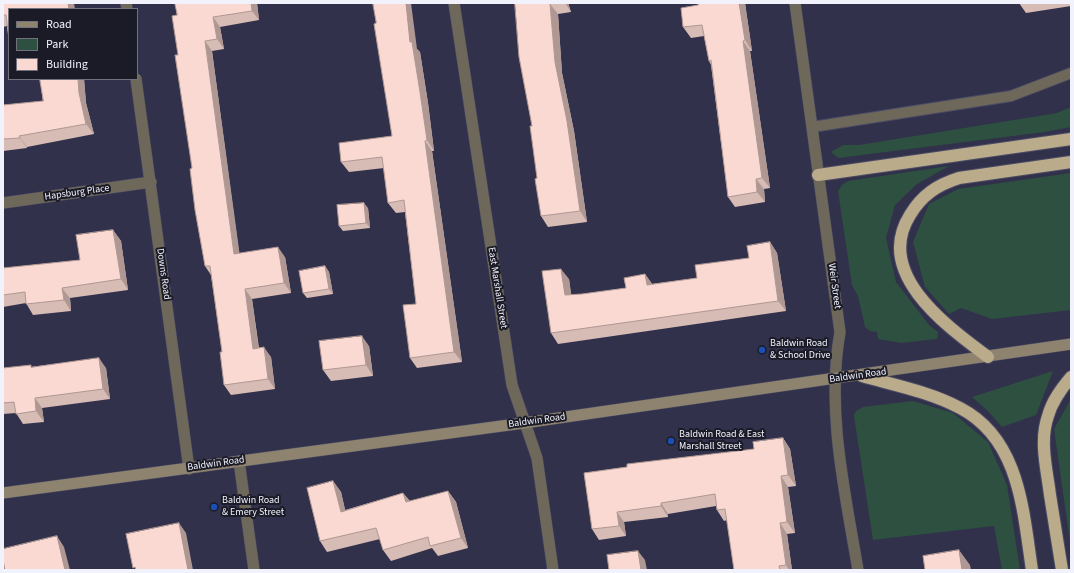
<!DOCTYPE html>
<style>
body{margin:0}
#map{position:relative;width:1074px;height:573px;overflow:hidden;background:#32314c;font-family:"Source Sans 3",sans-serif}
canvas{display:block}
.frame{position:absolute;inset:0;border:4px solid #f2f2fd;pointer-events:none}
.legend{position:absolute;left:8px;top:8px;width:130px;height:72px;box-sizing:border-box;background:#1b1b27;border:1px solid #71717d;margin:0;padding:5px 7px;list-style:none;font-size:12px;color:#f2f2fd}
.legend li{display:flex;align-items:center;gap:8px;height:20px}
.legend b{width:20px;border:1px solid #71717d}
</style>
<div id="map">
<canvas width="1074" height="573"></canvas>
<div class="frame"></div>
<ul class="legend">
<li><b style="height:5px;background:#8d836e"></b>Road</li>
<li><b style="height:11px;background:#2d5040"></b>Park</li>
<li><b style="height:11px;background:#fad9d2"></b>Building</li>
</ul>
</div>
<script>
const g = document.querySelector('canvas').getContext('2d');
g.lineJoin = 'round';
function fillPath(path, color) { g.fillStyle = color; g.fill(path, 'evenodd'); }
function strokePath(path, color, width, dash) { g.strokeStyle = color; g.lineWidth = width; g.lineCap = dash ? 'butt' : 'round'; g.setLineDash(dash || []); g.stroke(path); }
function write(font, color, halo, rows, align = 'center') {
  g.font = font + ' "Source Sans 3",sans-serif'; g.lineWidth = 4; g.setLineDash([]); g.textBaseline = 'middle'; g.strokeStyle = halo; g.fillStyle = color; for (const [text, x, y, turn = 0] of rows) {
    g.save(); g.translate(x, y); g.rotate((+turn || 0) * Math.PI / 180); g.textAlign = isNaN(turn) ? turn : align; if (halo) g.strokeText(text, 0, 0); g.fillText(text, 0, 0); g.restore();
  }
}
fillPath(new Path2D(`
 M1071 107V127L1045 132 838 158 831 152 843 145H859L1057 113Z
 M949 166 917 184 895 205 886 238 896 282 929 325 938 332 937 339 901 343 878 339 877 332 870 331 865 327 858 296 852 285 838 191 842 185 848 181Z
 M1071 173V310L992 319 961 308 949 314 925 287 913 242 929 204 958 189Z
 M1053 371 1036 415 1002 427 987 410 972 397Z
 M1071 399V549L1054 429Z
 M913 401 953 413 988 442 1007 485 1020 570H1002L994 526 873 540 854 416 856 411 863 407Z`), '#2d5040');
const service = new Path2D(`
 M812 127 1011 96 1071 73`);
const minor = new Path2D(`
 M126 3 127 9
 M454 3 512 385 537 458 553 570
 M795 3 840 332C826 411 845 492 858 570
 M136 79 189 469
 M3 203 151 182
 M239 461 254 570`);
const secondary = new Path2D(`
 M3 493 524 423 1071 344`);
const motorway = new Path2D(`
 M818 175 1071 139
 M988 357C948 327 873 274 910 215 922 195 937 185 959 178L1071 162
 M862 376C894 385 930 392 960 408 1020 439 1023 511 1032 570
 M1062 570C1058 545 1054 520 1050 495 1047 470 1039 441 1048 416 1052 401 1061 389 1071 377`);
strokePath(service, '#4d4c65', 12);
strokePath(minor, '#4d4c65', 12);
strokePath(secondary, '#4d4c65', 12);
strokePath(motorway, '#4d4c65', 14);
strokePath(service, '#6d685a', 10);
strokePath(minor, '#6d685a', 11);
strokePath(secondary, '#8d836e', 11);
strokePath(motorway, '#baac8b', 12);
fillPath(new Path2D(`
 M3 3 9 9V40L7 26 3 27Z
 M175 3H257L259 20 220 27 224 49 212 51 239 253 285 257 291 293 252 299 259 348 271 357 275 389 231 395 224 385 222 352 211 275 205 266 192 168 178 55 177 15Z
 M515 3H568L571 12 558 14 562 73 574 131 587 222 548 227 541 216 532 126Z
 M745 3 752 51H750L770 188 764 189 765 202 735 207 728 197 711 65 709 61 704 36 691 38 683 27Z
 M1019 3H1071V6L1026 13Z
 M376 23 417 49 420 52 428 103 434 151H432L462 362 417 368 410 358 416 304 405 212 396 213 388 203 384 168 349 172 341 162 392 136Z
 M40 79H84L86 103 94 134 27 147V148L3 151V105L43 101Z
 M368 208 370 228 343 231 339 226Z
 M113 230 121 241 128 290 70 298 71 311 33 315 26 303 3 307V268L80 260Z
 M770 242 777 253 786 311 558 344 551 333 569 279 571 295 582 294 626 288 645 274 652 284 697 278 749 258Z
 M325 266 329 272 333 294 307 298 303 293Z
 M369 346 373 376 331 381 323 370Z
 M32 367 106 368 110 399 42 408 44 422 23 424 16 413 3 414V368Z
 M783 438 790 449 796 486 788 487 795 533 787 534 792 570H734L727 520 724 521 717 510 716 506 668 514V517L624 522 626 536 599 540 592 529 584 473 754 449Z
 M333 481 341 492 345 510 403 493 410 501 448 491 456 502 468 548 438 556 432 548 391 561 383 550 380 539 327 552 320 541Z`), '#d7bbb5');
fillPath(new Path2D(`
 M68 3H74L75 9H69Z
 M251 3H257L259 20 252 11Z
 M406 3H411L417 49 420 52 428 103 434 151 427 140 410 42Z
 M565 3H568L571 12Z
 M739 3H745L752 51 745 40Z
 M550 4 558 14 562 73 574 131 587 222 580 211 555 62Z
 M213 17 220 27 224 49 217 39Z
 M205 41 212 51 241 264 234 254Z
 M743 41 750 51 770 188 762 178Z
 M78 79H84L86 103 94 134 86 124 79 93Z
 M19 136 27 147V148L20 138Z
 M425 141 432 151 462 362 454 352Z
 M756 179 764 189 765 202 757 192Z
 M364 203 368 208 370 228 366 223Z
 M113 230 121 241 128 290 121 279Z
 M770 242 777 253 786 311 778 301Z
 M278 247 285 257 291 293 284 283Z
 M325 266 329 272 333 294 329 289Z
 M561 269 569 279 573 306 565 295Z
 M645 274 653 285H647Z
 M62 288 70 298 71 311 64 300Z
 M245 289 252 299 260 358 253 349Z
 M362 336 369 346 373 376 366 365Z
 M264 347 271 357 275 389 268 379Z
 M99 358 106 368 110 399 103 389Z
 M35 398 42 408 44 422 36 411Z
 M783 438 790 449 796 486 788 475Z
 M781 476 788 487 795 533 787 522Z
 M333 481 341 492 348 522 341 512Z
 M448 491 456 502 468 548 461 538Z
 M403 493 411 503 406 502Z
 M661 503 668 514V517L661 506Z
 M617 512 624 522 626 536 619 526Z
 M179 523 186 533 193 570H188Z
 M780 523 787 534 792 570H789L786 565Z
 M57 536 64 547 70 570H65Z
 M959 550 970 565 971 570H962Z
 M638 551 645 560 647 570H641Z`), '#af9893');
const building = new Path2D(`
 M3 3H68L69 9H9V39L6 15H3Z
 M175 3H251L252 11 213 17 217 39 205 41 234 254 278 247 284 283 245 289 253 349 264 347 268 379 224 385 220 352H222L210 266H205L195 210 190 169 192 168 175 55H178L172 16 177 15Z
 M373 3H406L410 42H412L420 92 427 140 425 141 454 352 410 358 403 305 416 304 404 200 388 203 382 157 341 162 339 143 392 136 374 24 376 23Z
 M515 3H554L550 4 555 62 567 121 580 211 541 216 535 179 537 178 530 126H532L519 57Z
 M698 3H739L745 40 743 41 762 178 756 179 757 192 728 197 711 60 709 61 702 25 683 27 681 8 698 5Z
 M40 79H78L79 93 86 124 19 136 20 138 3 139V105L43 101Z
 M364 203 366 223 339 226 337 205Z
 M113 230 121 279 62 288 64 300 26 304 25 292 3 295V268L80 260 76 235Z
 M770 242 778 301 551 333 542 271 561 269 565 295 582 294 626 288 624 278 645 274 647 285 697 278 695 265 749 258 747 246Z
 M325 266 329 289 303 293 299 271Z
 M362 336 366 365 323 370 319 341Z
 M99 358 103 389 35 398 36 411 16 414 14 402 3 403V368L31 365V367Z
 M783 438 788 475 781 476 787 522 780 523 786 565 779 566 780 570H734L725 509 717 510 715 494 661 503V506L617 512 619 526 592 529 584 473 627 467V464L754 449 753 442Z
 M333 481 341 512 403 493 406 502 448 491 461 538 430 546 428 537 383 550 376 528 320 541 307 488Z
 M179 523 188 570H136L135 567 133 568 126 534Z
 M57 536 65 570H5L3 560V549Z
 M959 550 962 570H925L923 556Z
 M638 551 641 570H609L607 555Z`);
fillPath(building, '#fad9d2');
strokePath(building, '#af9893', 1);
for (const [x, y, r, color] of [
 [762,350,4,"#1a4fb4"],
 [671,441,4,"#1a4fb4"],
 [214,507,4,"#1a4fb4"]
]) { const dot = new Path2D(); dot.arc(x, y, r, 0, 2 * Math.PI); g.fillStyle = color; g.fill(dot); strokePath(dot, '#1b1b27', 1.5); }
write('10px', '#f2f2fd', '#1b1b27', [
 ["Hapsburg Place",77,193,-8],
 ["Downs Road",163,274,82],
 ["Weir Street",834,286,82],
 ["East Marshall Street",497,288,81],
 ["Baldwin Road",858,376,-8],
 ["Baldwin Road",537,421,-8],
 ["Baldwin Road",216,464,-8]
]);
write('10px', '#f2f2fd', '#1b1b27', [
 ["Baldwin Road",770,344],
 ["& School Drive",770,356],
 ["Baldwin Road & East",679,435],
 ["Marshall Street",679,447],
 ["Baldwin Road",222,501],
 ["& Emery Street",222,513]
], 'left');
</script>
